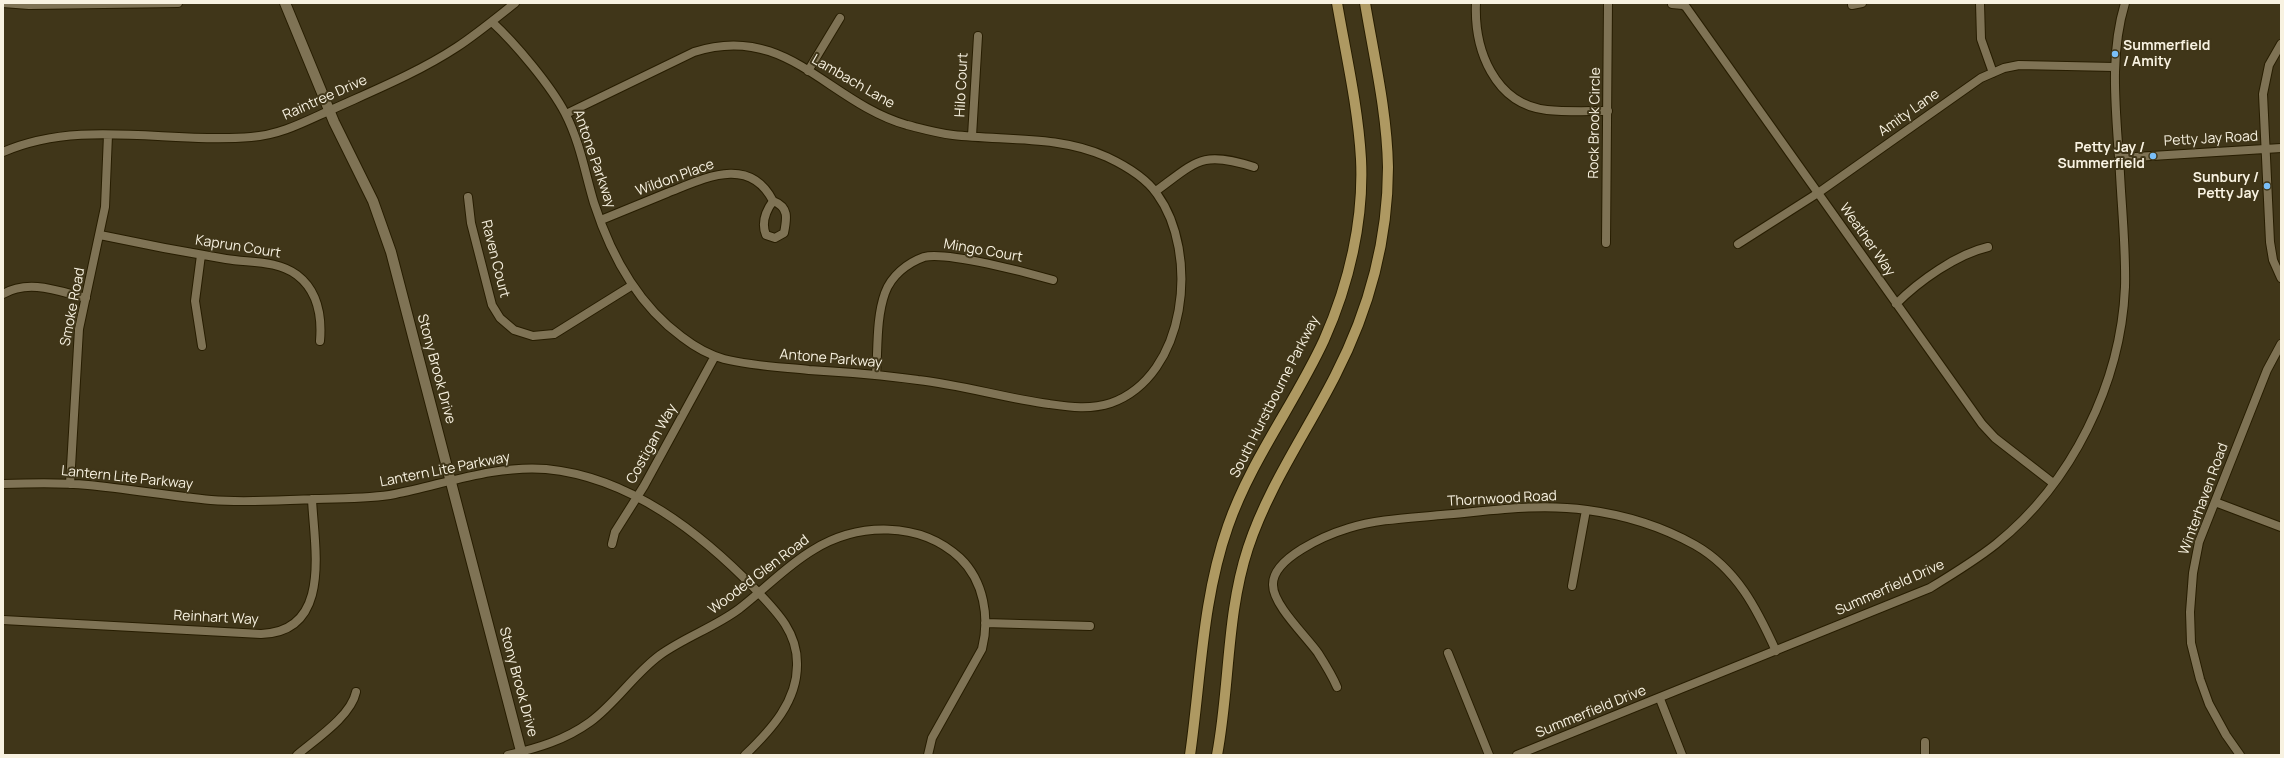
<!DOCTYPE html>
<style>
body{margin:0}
#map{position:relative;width:2284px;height:758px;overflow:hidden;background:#403619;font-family:Manrope,sans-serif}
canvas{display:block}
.frame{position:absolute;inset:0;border:4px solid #f8f2e1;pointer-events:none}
</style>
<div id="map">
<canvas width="2284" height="758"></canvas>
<div class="frame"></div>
</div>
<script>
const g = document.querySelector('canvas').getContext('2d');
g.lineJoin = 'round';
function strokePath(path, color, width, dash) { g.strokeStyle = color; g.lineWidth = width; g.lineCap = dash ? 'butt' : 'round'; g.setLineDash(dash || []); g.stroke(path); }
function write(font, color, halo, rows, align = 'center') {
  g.font = font + ' Manrope,sans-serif'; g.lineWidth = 4; g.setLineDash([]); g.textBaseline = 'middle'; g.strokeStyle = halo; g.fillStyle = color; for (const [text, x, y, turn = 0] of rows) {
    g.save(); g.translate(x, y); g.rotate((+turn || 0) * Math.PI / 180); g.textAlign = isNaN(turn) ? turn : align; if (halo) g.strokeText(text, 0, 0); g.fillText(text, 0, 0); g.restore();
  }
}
const minor = new Path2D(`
 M3 3 29 5 178 3
 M1476 3C1474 49 1494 104 1547 110 1567 112 1588 111 1608 111
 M1980 3 1981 39 1993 73
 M1672 4 1683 5 1686 7 1982 424 1995 438 2053 483
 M1852 5 1862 3
 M492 22C515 43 551 86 565 113 580 142 585 173 594 203 611 256 637 304 682 337 695 347 709 355 724 359 752 366 780 367 809 370 845 372 882 375 918 380 962 385 1005 398 1049 404 1070 407 1090 410 1111 403 1187 376 1200 253 1157 194 1146 178 1124 165 1107 157 1059 135 1005 141 953 135 937 133 923 129 907 125 827 102 787 22 694 52L566 114
 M2281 44 2269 65 2263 94 2270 242 2273 260 2281 278
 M808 71 840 18
 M972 136 978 36
 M3 152C81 118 169 144 251 137 281 135 306 121 333 109 375 90 419 72 457 47 478 33 496 18 515 3
 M2119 158 2281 148
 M1156 191C1197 161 1202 150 1254 167
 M468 197 471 223 492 305 500 318 514 330 533 336 554 334 631 286
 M601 220C623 211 645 202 667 193 703 179 749 154 773 201 765 212 761 223 766 235L775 238 784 233C787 218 789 207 773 201
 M100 235C142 244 184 252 226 259 250 263 277 260 297 275 318 291 322 317 320 341
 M1606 243 1608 3
 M1738 244 1818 193 1981 78 2004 68 2019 65 2114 67
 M201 255 195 301 202 346
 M3 294C29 279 58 291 86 298
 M1896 304C1919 281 1957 254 1988 247
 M876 375C878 349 876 318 885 293 891 276 907 263 924 257 946 251 1029 273 1053 280
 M3 484C31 483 60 482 88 485 129 489 170 496 211 500 246 503 281 500 315 499 342 498 369 499 395 494 445 484 495 465 546 469 630 477 701 533 757 591 777 612 797 632 797 663 798 701 771 730 745 755
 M70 484 79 329 105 207 108 135
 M2215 502 2281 527
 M612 544 615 532 644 486 715 356
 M1572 586 1586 510
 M3 620 261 634C333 632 314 546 312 499
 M985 623 1090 626
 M1448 653 1489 755
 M1337 687C1332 675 1325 664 1318 653 1306 636 1273 605 1273 585 1272 558 1326 535 1349 528 1378 519 1410 518 1441 515 1489 511 1538 503 1587 510 1625 515 1661 526 1695 545 1737 569 1757 609 1776 651
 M1660 699 1682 755
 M297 755C316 739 351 716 356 692
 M508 755C538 748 565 740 590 722 616 703 634 674 660 655 685 637 715 627 739 609 764 590 786 566 813 550 858 522 920 521 960 558 984 581 990 618 982 649L932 738 928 755
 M1517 755 1930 588C1953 574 1976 560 1996 544 2072 483 2121 383 2125 287 2126 250 2122 212 2120 174 2117 117 2108 59 2125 3
 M1925 755V742
 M2240 755 2226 735 2209 704 2200 679 2191 643 2190 612 2193 573 2199 542 2267 370 2281 344`);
const tertiary = new Path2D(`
 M285 3 334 122 373 201 391 252 522 755`);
const primary = new Path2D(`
 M1190 755C1201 678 1202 600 1228 526 1251 460 1295 403 1324 340 1349 284 1364 220 1361 159 1358 107 1346 55 1337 3
 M1217 755C1230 686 1226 615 1248 548 1268 487 1306 433 1335 376 1368 312 1388 240 1388 167 1387 112 1374 57 1365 3`);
strokePath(minor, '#271d01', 10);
strokePath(tertiary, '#271d01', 12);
strokePath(primary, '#271d01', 12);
strokePath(minor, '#7f7355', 8);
strokePath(tertiary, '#7f7355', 10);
strokePath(primary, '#ae9962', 10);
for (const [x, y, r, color] of [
 [2115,54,4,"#7abff8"],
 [2153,156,4,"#7abff8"],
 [2267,186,4,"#7abff8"]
]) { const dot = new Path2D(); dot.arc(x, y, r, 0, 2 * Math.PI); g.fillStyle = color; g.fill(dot); strokePath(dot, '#403619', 1.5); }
write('bold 14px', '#f8f2e1', '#403619', [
 ["Summerfield",2123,46,"left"],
 ["/ Amity",2123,62,"left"],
 ["Petty Jay /",2145,148],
 ["Summerfield",2145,164],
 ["Sunbury /",2259,178],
 ["Petty Jay",2259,194]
], 'right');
write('14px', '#f8f2e1', '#403619', [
 ["Lambach Lane",853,82,30],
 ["Hilo Court",962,85,-87],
 ["Raintree Drive",325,98,-24],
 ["Amity Lane",1909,113,-35],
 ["Rock Brook Circle",1595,123,-89],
 ["Petty Jay Road",2211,139,-3],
 ["Antone Parkway",594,159,71],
 ["Wildon Place",675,178,-20],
 ["Weather Way",1867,240,55],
 ["Kaprun Court",238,247,9],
 ["Mingo Court",983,251,10],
 ["Raven Court",495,259,76],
 ["Smoke Road",73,307,-79],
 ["Antone Parkway",831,359,5],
 ["Stony Brook Drive",436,369,75],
 ["South Hurstbourne Parkway",1275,397,-63],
 ["Costigan Way",652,444,-61],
 ["Lantern Lite Parkway",445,470,-11],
 ["Lantern Lite Parkway",127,478,6],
 ["Thornwood Road",1502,499,-3],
 ["Winterhaven Road",2204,499,-70],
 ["Wooded Glen Road",759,575,-37],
 ["Summerfield Drive",1890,588,-24],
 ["Reinhart Way",216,618,3],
 ["Stony Brook Drive",518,682,75],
 ["Summerfield Drive",1591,712,-22]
]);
</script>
